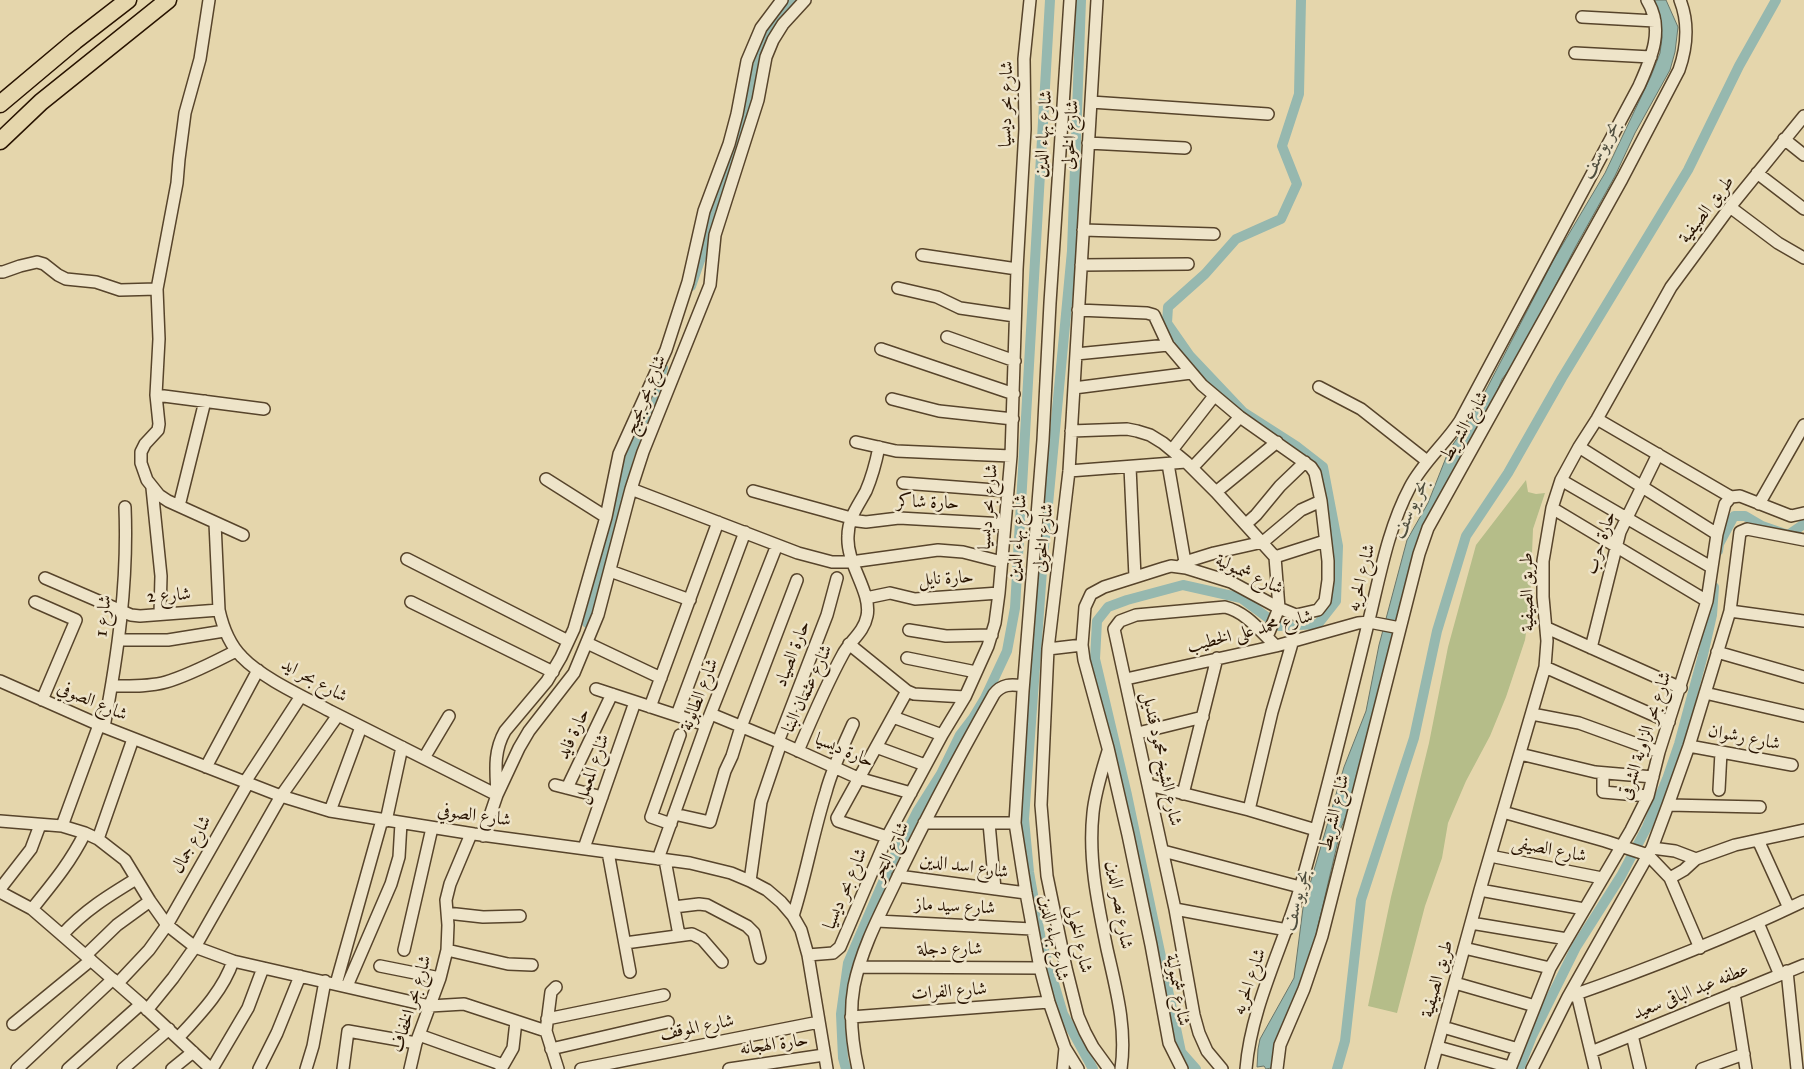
<!DOCTYPE html>
<meta charset="utf-8">
<style>
body{margin:0}
canvas{display:block;background:#e5d6ac}
</style>
<canvas width="1804" height="1069"></canvas>
<script>
const g = document.querySelector('canvas').getContext('2d');
g.lineJoin = 'round';
function fillPath(path, color) { g.fillStyle = color; g.fill(path, 'evenodd'); }
function strokePath(path, color, width, dash) { g.strokeStyle = color; g.lineWidth = width; g.lineCap = dash ? 'butt' : 'round'; g.setLineDash(dash || []); g.stroke(path); }
function write(font, color, halo, rows, align = 'center') {
  g.font = font + ' "IM FELL Great Primer",Amiri,serif'; g.lineWidth = 5; g.setLineDash([]); g.textBaseline = 'middle'; g.strokeStyle = halo; g.fillStyle = color; for (const [text, x, y, turn = 0] of rows) {
    g.save(); g.translate(x, y); g.rotate((+turn || 0) * Math.PI / 180); g.textAlign = isNaN(turn) ? turn : align; if (halo) g.strokeText(text, 0, 0); g.fillText(text, 0, 0); g.restore();
  }
}
fillPath(new Path2D(`
 M1526 480 1528 492 1536 494 1545 493 1533 529 1530 604 1525 640 1506 697 1490 736 1466 781 1448 823 1442 858 1425 906 1397 1013 1368 1006 1391 897 1429 743 1448 647 1476 545Z`), '#b5bd89');
const water = new Path2D(`
 M1651 0H1666L1678 27 1675 52 1670 70 1635 133 1615 176 1576 246 1516 361 1502 379 1483 427 1430 514 1386 661 1375 723 1357 791 1341 828 1311 956 1271 1068 1266 1069 1264 1066 1257 1067 1258 1049 1260 1039 1294 978 1303 908 1344 767 1366 711 1379 645 1407 540 1428 503 1449 450 1472 417 1554 259 1605 173 1651 76 1660 53 1662 38 1660 16Z`);
fillPath(water, '#96b8af');
strokePath(water, '#6a7669', 1);
strokePath(new Path2D(`
 M1081 0 1072 251 1043 557 1024 819 1029 872 1041 940 1063 1014 1093 1069
 M691 286 706 243 721 188 745 117 763 46 779 15 794 0
 M1718 551 1719 544 1734 516H1745L1762 526 1788 535 1804 524
 M587 623 629 456 648 412 663 368
 M846 1069 843 1058 841 1014 848 963 893 859 917 812 941 774 960 735 973 718 985 698 1007 651 1015 608 1050 0
 M1196 1069 1181 1052 1127 795 1095 659 1097 621 1108 607 1127 600 1183 585 1241 598 1279 626 1318 624 1336 601 1338 546 1323 467 1296 446 1243 412 1190 356 1167 323 1168 307 1205 274 1236 239 1281 219 1297 184 1282 146 1299 94 1301 0
 M1337 1069 1345 1041 1361 900 1414 738 1437 631 1466 536 1508 473 1562 378 1688 170 1739 66 1776 0
 M1519 1069 1532 1036 1576 947 1621 876 1647 827 1667 779 1679 744 1703 655 1712 615 1714 587`), '#96b8af', 10);
const minor = new Path2D(`
 M209 0 200 59 185 113 179 159 177 183 157 289 159 339 156 395 159 424 158 430 145 444 141 452V463L147 480 159 495 168 501 243 535
 M1070 0 1050 303 1043 440 1023 691 1015 823 1026 893 1040 968 1049 1002 1065 1048 1078 1069
 M1097 0 1069 471 1048 649 1041 805 1047 876 1066 968 1078 1016 1085 1032 1093 1047 1109 1069
 M1582 17 1655 21
 M1575 53 1651 57
 M1091 102 1268 114
 M1784 139 1804 155
 M1088 143 1185 148
 M1757 173 1804 209
 M1730 207 1778 243 1804 258
 M1083 230 1214 234
 M922 255 1017 269
 M1081 265 1188 264
 M0 272H3L20 266 37 262 44 264 58 275 66 279 96 282 120 290 157 289
 M898 288 937 297 960 308 1015 316
 M1078 310 1147 313 1154 315 1168 345 1202 385 1240 417 1311 467 1315 473 1321 501 1328 561V580L1325 601 1318 610 1296 615 1279 608 1231 582 1186 568 1171 566 1164 568 1104 587 1091 594 1085 607 1082 645 1084 660 1108 748 1128 835 1151 945 1169 1043 1182 1069
 M947 337 1015 361
 M881 349 1014 394
 M1076 354 1168 345
 M1319 387 1361 409 1427 461
 M1074 388 1191 373
 M156 395 264 409
 M892 399 939 411 1013 419
 M1597 419 1731 497
 M1071 431 1127 429 1137 431 1150 435 1163 443 1186 462 1216 492 1275 557 1279 608 1267 637
 M856 442 896 451 1011 456
 M1579 447 1717 534
 M1172 450 1214 396
 M1168 464 1185 562
 M1130 467 1135 577
 M1192 468 1240 417
 M1069 471 1186 462
 M546 479 606 517
 M1561 480 1711 567
 M903 483 1008 491
 M152 488 161 576 160 614
 M631 489 798 553 832 562H851L938 550 963 552 1002 562
 M753 491 851 518
 M1216 492 1277 442
 M1759 504 1804 425
 M179 506 205 401
 M1552 508 1707 601
 M850 520 866 522 899 518 1005 524
 M215 523 219 610C223 628 229 644 242 657 262 678 304 697 330 711 385 739 441 767 497 795 496 772 493 752 505 731L547 681 561 657 574 629 606 517 619 454 666 350 688 282 704 211 729 144 737 114 747 61 761 28 782 0
 M1246 524 1256 515 1280 486 1305 462
 M1275 557 1325 541
 M407 559 568 641
 M1179 567 1185 562 1214 553 1263 542 1301 510 1321 501
 M610 571 690 600
 M45 578 131 615 140 616 219 610
 M866 598 890 593 915 599 999 593
 M35 602 76 620 42 700
 M411 602 553 672
 M1730 611 1804 621
 M1547 628 1681 688
 M909 630 946 636 992 635
 M119 640H168L224 631
 M587 643 661 678
 M849 644 907 691 914 694 965 697
 M1591 648 1620 532 1658 454
 M1048 649 1082 645
 M1717 652 1804 677
 M907 658 976 672
 M1545 667 1669 722
 M1126 679 1276 646 1358 623 1369 622 1400 628
 M0 681 104 727 281 796 330 811 474 834 690 863 731 873 750 881 767 890 781 902 793 916 801 930 808 955 827 1069
 M112 686C129 686 148 687 166 682 190 675 214 662 236 651
 M596 689 706 725
 M1705 693 1804 716
 M650 707 718 522
 M711 714 781 743 858 778 911 793
 M1532 714 1579 723 1659 752
 M677 715 745 532
 M893 717 942 735
 M104 727C118 654 128 582 125 507
 M1138 733 1203 717
 M778 742 827 615 837 578
 M1689 746 1792 765
 M876 747 925 765
 M798 751C812 718 826 685 843 654 850 641 864 632 867 616 872 592 846 564 848 536 848 518 858 506 866 491 872 477 876 462 879 447
 M1108 751C1102 771 1095 792 1093 813 1088 859 1098 905 1107 949 1116 989 1127 1028 1121 1069
 M1520 754 1595 772 1653 777
 M424 758 449 716
 M206 767 258 670
 M1603 773V792L1648 796
 M245 782 301 696
 M555 785 602 797
 M1149 785 1249 810 1316 830
 M567 788 612 694
 M1719 790 1721 752
 M1183 794 1217 658
 M1668 805 1760 807
 M1249 810 1272 712 1293 640
 M330 811 361 727
 M1503 812 1605 841 1648 855 1670 878 1700 948
 M674 814 710 822 725 771 732 756 741 727 797 580
 M0 821 62 826 85 833 98 839 125 860 150 901 167 925 195 947 233 961 430 1006 464 1004 546 1031
 M386 821 402 747
 M924 823H1015
 M989 823 995 889
 M671 824 651 817 680 735
 M62 826 99 725
 M483 836 497 795 519 748 529 731 574 673 598 615 631 489 643 452 710 285 715 235 758 100 766 57 773 40 783 24 805 0
 M887 837 838 821 837 818 907 691
 M98 839 133 739
 M1758 840 1789 908
 M584 848 635 702
 M1652 848 1675 851 1696 859
 M1163 851 1300 887
 M608 852 630 972
 M1490 856 1602 878
 M658 859 706 725 777 545
 M665 860 679 935
 M898 876 1026 893
 M1670 878 1684 870 1696 859 1735 845 1804 830
 M750 881 761 802 781 743
 M0 889 31 849 40 825
 M1480 890 1584 909
 M0 892 32 909 62 935 141 1004 211 1069
 M674 907 699 904 707 905 747 926 754 933 760 958
 M32 909C53 883 70 863 85 833
 M1175 909 1287 930
 M447 913 483 917 520 916
 M793 916C806 875 813 833 826 792 832 769 843 746 853 724
 M877 921 1032 929
 M1471 923 1567 939
 M1758 923 1780 975
 M62 935C85 910 108 896 136 879
 M625 943 692 934 702 939 722 962
 M1464 948 1550 968
 M404 950 432 828
 M447 950 508 964 532 965
 M86 955 117 925 150 901
 M808 955 833 953 840 947 887 837 942 735 965 697 988 646 995 623 999 593 1011 456 1017 269 1025 129 1024 59 1030 0
 M380 966 440 978
 M859 967 1040 968
 M1787 971 1797 1069
 M118 983 149 950 167 925 248 783
 M1455 983 1535 1006
 M336 984 382 820
 M347 986 391 884 399 857 401 823
 M556 987 551 992 546 1031 558 1069
 M1734 993 1746 1069
 M1577 994 1595 1069
 M1568 997C1648 969 1727 938 1804 901
 M147 1010 173 978 195 947 281 796 338 715
 M851 1017 1049 1002
 M547 1019 664 995
 M13 1024 91 960
 M1443 1027 1518 1049
 M419 1035 503 1065
 M1632 1035 1640 1069
 M178 1038C199 1015 223 991 233 961
 M1438 1047 1510 1067
 M551 1049 668 1022
 M1591 1052 1804 965
 M17 1069 113 979
 M68 1069 141 1004
 M123 1069 169 1029
 M172 1069 193 1052
 M212 1069 248 1008 263 968
 M259 1069 277 1033 300 976
 M306 1069 313 1046 325 981
 M343 1069 348 1031 416 1043
 M410 1069 416 1043 440 978 447 950 448 925 446 900 450 884 471 834
 M501 1069 513 1048 516 1021
 M581 1069 819 1022
 M729 1069 824 1055
 M858 1069C852 1042 849 1014 854 986 861 951 878 918 893 887 924 821 958 758 994 694 1002 684 1011 684 1023 686
 M1063 1069 1065 1048
 M1222 1069 1207 1051 1199 1033 1194 1015 1175 909 1114 629 1120 621 1136 615 1225 607C1246 612 1260 631 1276 646
 M1246 1069C1251 1006 1284 945 1301 885 1325 800 1346 714 1367 628 1379 581 1387 530 1410 487 1423 462 1445 444 1460 421L1639 86C1651 59 1665 29 1647 0
 M1277 1069 1280 1045 1304 989 1322 936 1419 554 1428 528 1622 179 1679 70C1687 47 1689 23 1680 0
 M1431 1069 1480 890 1545 667 1547 641 1543 597V561L1552 508 1561 480 1579 447 1597 419 1671 287 1730 207 1804 116
 M1510 1069 1550 968 1631 830 1648 796 1659 752 1707 601 1717 534 1725 504 1731 497 1740 496 1791 516 1804 513
 M1532 1069 1568 997 1652 848 1668 805 1689 746 1730 611 1740 532 1747 529 1804 540
 M1702 1069 1744 1054`);
const highway = new Path2D(`
 M0 104 75 41 128 0
 M0 141 41 102 168 0`);
strokePath(minor, '#57442b', 14);
strokePath(highway, '#281300', 19);
strokePath(minor, '#eee4c9', 11);
strokePath(highway, '#e5d6ac', 16);
write('18px', '#281300', '#eee4c9', [
 ["شارع بحر ديسيا",1007,104,-89],
 ["شارع بهاء الدين",1044,134,-86],
 ["شارع الخولى",1071,135,-86],
 ["طريق الصيفية",1707,210,-53],
 ["شارع بحر بجيج",646,395,-68],
 ["شارع الشريط",1465,427,-60],
 ["حارة شاكر",928,503,2],
 ["شارع بحر ديسيا",989,507,-85],
 ["شارع بهاء الدين",1018,538,-85],
 ["شارع الخولى",1044,538,-83],
 ["حارة حرب",1601,543,-72],
 ["شارع شمبولية",1249,575,25],
 ["شارع الحريه",1362,578,-76],
 ["حارة نايل",946,579,-3],
 ["طريق الصيفية",1528,592,-91],
 ["شارع 2",169,596,-4],
 ["شارع 1",104,616,-84],
 ["شارع محمد على الخطيب",1250,632,-14],
 ["حارة الصياد",793,654,-69],
 ["شارع بحر ايد",314,681,29],
 ["شارع عثمان البنا",808,689,-65],
 ["شارع الطابونة",700,695,-69],
 ["شارع الصوفي",92,702,23],
 ["حارة فايد",574,734,-65],
 ["شارع بحر الزاوية الشرقى",1646,736,-72],
 ["شارع رشوان",1744,738,11],
 ["حارة ديسيا",844,751,23],
 ["شارع الشيخ محمود قنديل",1161,759,78],
 ["شارع المعمل",593,769,-71],
 ["شارع الشريط",1335,813,-76],
 ["شارع الصوفي",474,816,8],
 ["شارع جمال",192,845,-61],
 ["شارع الصيفى",1549,850,11],
 ["شارع البحر",891,852,-64],
 ["شارع اسد الدين",964,867,8],
 ["شارع بحر ديسيا",846,889,-67],
 ["شارع نصر الدين",1119,905,81],
 ["شارع سيد ماز",955,907,3],
 ["شارع بهاء الدين",1053,938,78],
 ["شارع الخولى",1078,939,77],
 ["شارع دجلة",950,950],
 ["طريق الصيفية",1438,979,-75],
 ["شارع الحريه",1250,982,-71],
 ["شارع شمبولية",1177,990,80],
 ["شارع الفرات",949,992,-4],
 ["عطفه عبد الباقى سعيد",1691,992,-22],
 ["شارع بحر الخفاف",412,1004,-73],
 ["شارع الموقف",697,1028,-11],
 ["حارة الهجانه",774,1045,-8]
]);
write('italic 19px', '#4e4d3d', '#eee4c9', [
 ["بحر يوسف",1601,150,-63],
 ["بحر يوسف",1411,509,-66],
 ["بحر يوسف",1297,900,-76]
]);
</script>
